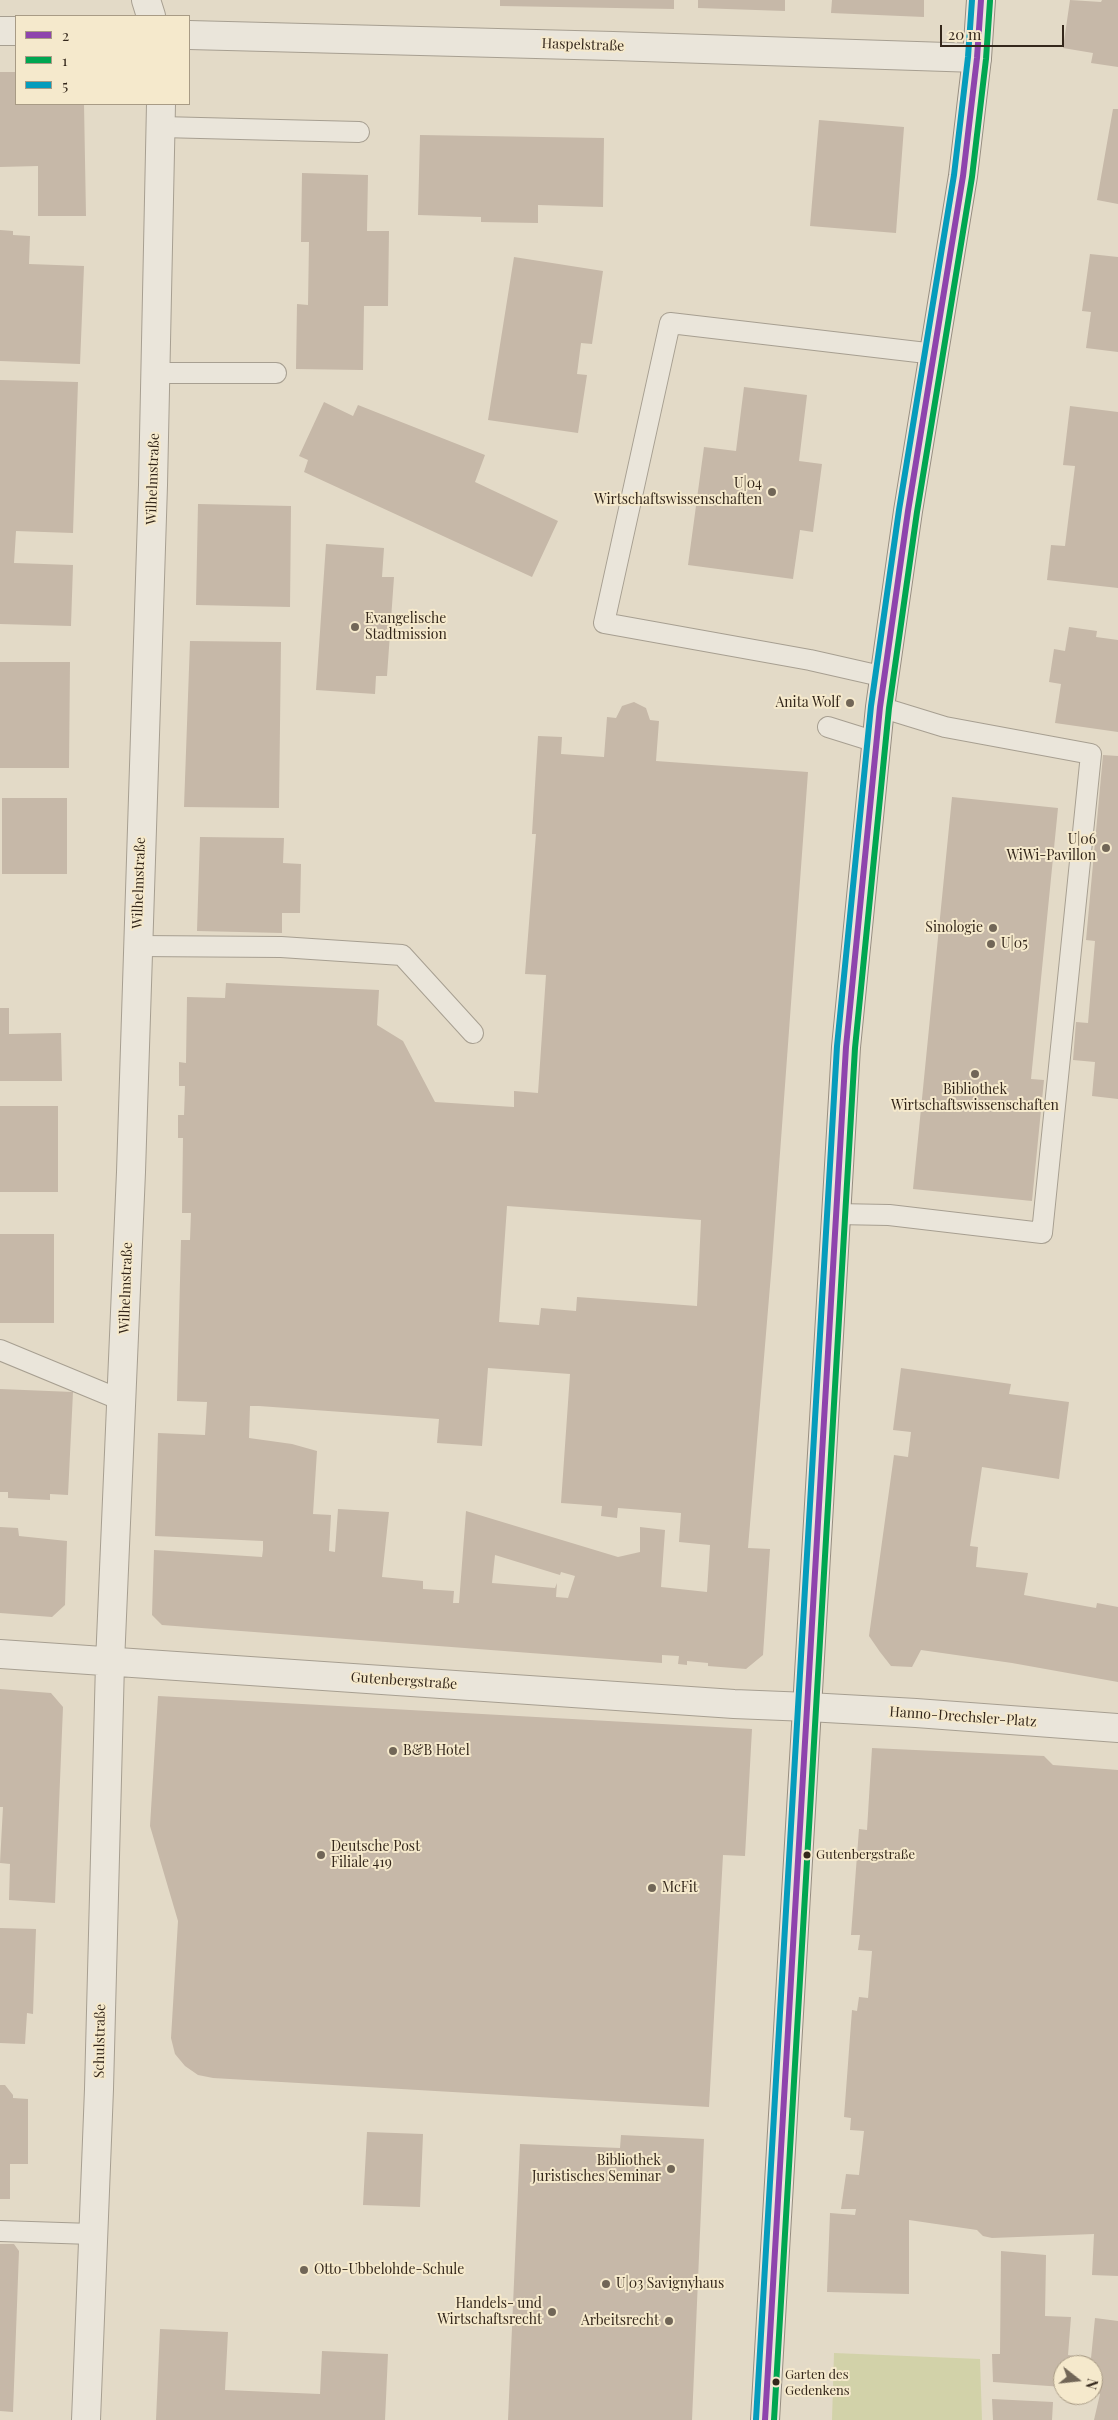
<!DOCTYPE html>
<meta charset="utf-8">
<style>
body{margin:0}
#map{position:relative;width:1118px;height:2420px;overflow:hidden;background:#e3dac7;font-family:"Playfair Display",serif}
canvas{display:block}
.legend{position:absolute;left:15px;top:15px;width:175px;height:90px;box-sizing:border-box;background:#f5e9cc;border:1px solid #a89b85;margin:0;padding:6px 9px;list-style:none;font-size:15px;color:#34271b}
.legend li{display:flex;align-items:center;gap:10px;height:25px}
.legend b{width:25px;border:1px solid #a89b85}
.north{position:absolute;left:1053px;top:2355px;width:50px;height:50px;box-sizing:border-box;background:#f5e9cc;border:1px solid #a89b85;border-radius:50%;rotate:106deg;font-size:14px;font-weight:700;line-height:20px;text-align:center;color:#34271b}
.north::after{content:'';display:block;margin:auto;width:18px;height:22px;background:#716657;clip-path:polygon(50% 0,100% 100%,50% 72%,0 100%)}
.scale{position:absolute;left:940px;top:25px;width:124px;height:22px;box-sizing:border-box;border:2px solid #34271b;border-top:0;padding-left:6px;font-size:15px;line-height:18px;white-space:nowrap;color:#34271b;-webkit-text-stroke:4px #f5e9cc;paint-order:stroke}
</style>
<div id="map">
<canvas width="1118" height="2420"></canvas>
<ul class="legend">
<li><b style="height:6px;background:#8e44ad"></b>2</li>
<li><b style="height:6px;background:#00a651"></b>1</li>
<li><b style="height:6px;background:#059cbc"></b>5</li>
</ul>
<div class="north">N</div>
<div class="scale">20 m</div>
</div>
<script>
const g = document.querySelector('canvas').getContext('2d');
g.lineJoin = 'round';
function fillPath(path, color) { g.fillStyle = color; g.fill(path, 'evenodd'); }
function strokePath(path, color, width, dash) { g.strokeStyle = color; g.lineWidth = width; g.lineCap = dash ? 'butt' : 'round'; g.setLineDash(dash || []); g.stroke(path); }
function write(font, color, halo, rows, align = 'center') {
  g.font = font + ' "Playfair Display",serif'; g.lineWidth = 4; g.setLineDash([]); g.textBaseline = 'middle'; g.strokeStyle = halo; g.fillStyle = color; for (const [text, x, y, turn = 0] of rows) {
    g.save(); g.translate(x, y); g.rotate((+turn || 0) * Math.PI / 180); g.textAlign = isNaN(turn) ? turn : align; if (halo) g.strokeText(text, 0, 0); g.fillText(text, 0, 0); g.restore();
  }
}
fillPath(new Path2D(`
 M834 2353 980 2359 982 2420H832Z`), '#d2d2a9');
fillPath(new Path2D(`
 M500 0H674V9L500 6Z
 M698 0H785V11L698 8Z
 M832 0H924V17L831 13Z
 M1070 0 1101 2 1102 0H1118V67L1091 63 1093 53 1063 48Z
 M0 72H16V104H84L86 216H38V166L0 167Z
 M1113 109H1118V204L1097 200Z
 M819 120 904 127 896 233 810 226Z
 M420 135 604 138 603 207 538 205V223L481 222V217L418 215Z
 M302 173 368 175 367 231H389L388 306H364L363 370 296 369 297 304 308 305 309 242H301Z
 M0 230 13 231V235L30 236 29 264 84 266 80 364 0 361Z
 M1090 254 1118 257V352L1086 348 1091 312 1082 311Z
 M514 257 603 271 592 344 581 343 577 374 587 375 578 433 488 420Z
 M0 380 78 382 73 533 16 531 14 563 73 565 71 626 0 624Z
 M744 387 807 395 799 461 822 464 813 532 800 530 793 579 688 565 704 447 736 451Z
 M324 402 353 416 358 405 485 455 475 482 558 521 532 577 304 472 308 460 299 456Z
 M1070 406 1118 412V588L1047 580 1051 545 1065 546 1075 466 1063 465Z
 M198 504 291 506 290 607 196 605Z
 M326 544 384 548 382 577H394L387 676H376L375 694 316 690Z
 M1069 627 1097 631 1096 637 1118 640V732L1055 723 1061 684 1049 682 1054 649 1065 651Z
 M190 641 281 642 279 808 184 807Z
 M0 662H70L69 768H0Z
 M634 702 646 708 650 720 659 721 656 761 808 772 772 1262 748 1548 770 1549 763 1655 746 1669 708 1666V1663L687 1661V1665L678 1664 679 1656 662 1655V1663L162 1625 152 1615 154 1550 262 1557 263 1550V1541L155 1536 158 1433 205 1435 207 1402 177 1401 181 1240H190L191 1213H182L183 1138H178V1115H184L185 1086H179V1062L186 1063 187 997 225 998 226 983 379 990 377 1025 403 1041 435 1102 514 1107V1091L538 1093 546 975 525 974 536 834H532L538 736 562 737 561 754 604 757 607 717 616 718 622 706ZM507 1206 701 1220 697 1306 577 1297 576 1311 541 1308 539 1325 499 1322ZM488 1368 570 1374 561 1503 602 1506 601 1516 617 1518 618 1508 681 1513 679 1542 710 1545 707 1592 661 1587 665 1530 640 1527V1552L618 1557 466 1511 459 1603H453L454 1591 423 1589V1581L382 1577 389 1512 338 1509 335 1552 329 1551 331 1515 313 1514 317 1451 292 1444 249 1438 250 1406H259L439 1419 437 1443 482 1446ZM495 1555 560 1575 561 1572 575 1576 568 1598 556 1597 557 1583 555 1588 492 1583Z
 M1103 755 1118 756V1099L1092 1096 1095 1062 1073 1060 1076 1022 1088 1023 1095 941 1086 940Z
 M952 797 1058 808 1031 1079 1044 1080 1032 1201 913 1189Z
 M2 798H67V874H2Z
 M200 837 284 838 283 863 301 864 300 913H282V933L197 931Z
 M0 1008H9V1034L61 1033 62 1081H0Z
 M0 1106H58V1192H0Z
 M0 1234H54V1323H0Z
 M901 1368 1011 1384 1009 1394 1069 1402 1059 1479 982 1467 970 1546 978 1547 976 1567 1028 1573 1024 1595 1096 1608 1097 1603 1118 1607V1682L1012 1663 921 1650 912 1667 891 1666 880 1652 869 1636 894 1455 908 1457 911 1432 893 1430Z
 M0 1389 73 1392 68 1495 50 1494V1500L8 1498V1492H0Z
 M0 1527 18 1528 19 1536 67 1541 65 1605 52 1617 0 1613Z
 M0 1689 51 1693 63 1707 55 1903 9 1900 10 1864 0 1863 3 1807H0Z
 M158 1696 752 1729 745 1856 723 1855 709 2107 213 2078 198 2075 185 2066 175 2054 171 2038 178 1921 150 1826Z
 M872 1748 1044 1756 1053 1765 1118 1770V2276L1092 2275 1094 2234 992 2238 983 2236 977 2230 909 2220V2294L827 2292 830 2213 855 2215 856 2209H841L846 2174 859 2175 864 2131 850 2130 851 2118 844 2117 852 2010 857 2011 859 1997 868 1998 872 1951 858 1950 860 1935H851L859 1829 867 1830Z
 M0 1928 36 1929 33 2014 27 2013 25 2044 0 2043Z
 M0 2085H5L13 2095V2098L28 2099V2164H10V2199H0Z
 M367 2132 423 2134 420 2207 363 2205Z
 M621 2135 704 2139 692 2420H508L520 2144 620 2148Z
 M0 2244H14L19 2251 13 2412 0 2411Z
 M1001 2251 1046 2255 1045 2316 1071 2317 1068 2355 1091 2358 1095 2318 1118 2321V2420H1094L1100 2394 1093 2392V2365H1063V2387L993 2382 992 2354H1000Z
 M160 2329 228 2332 225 2390 320 2394 322 2351 388 2354 385 2420H156Z
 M992 2399 1053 2402 1052 2420H993Z`), '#c6b8a8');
const service = new Path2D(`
 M161 127 359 132
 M156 373H276
 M885 677 810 660 604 623 670 323 935 354
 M828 727 876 742
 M137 946 281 947 402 955 473 1033
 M836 1214 889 1215 1042 1233 1091 754 945 727 880 707
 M0 1350 121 1400
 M0 2231 92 2234`);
const pedestrian = new Path2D(`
 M808 1707 916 1713 1118 1728`);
const minor = new Path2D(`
 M146 0 151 16
 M0 31H16
 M189 35 613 46 977 58
 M0 1654 734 1704 808 1707
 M86 2420 99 2089 110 1663 131 1172 153 485 161 104`);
const secondary = new Path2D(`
 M765 2420 846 1047 880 707 908 511 963 176 977 58 981 0`);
strokePath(service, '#a79f91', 22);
strokePath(pedestrian, '#a79f91', 30);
strokePath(minor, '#a79f91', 30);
strokePath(secondary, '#978e81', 30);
strokePath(service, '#eae5da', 20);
strokePath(pedestrian, '#eae5da', 28);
strokePath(minor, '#eae5da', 28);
strokePath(secondary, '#eae5da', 28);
strokePath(new Path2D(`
 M765 2420 846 1047 880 707 908 511 963 176 977 58 981 0`), '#8e44ad', 6);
strokePath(new Path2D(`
 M774 2420 855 1048 889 708 917 512 972 177 986 59 990 1`), '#00a651', 6);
strokePath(new Path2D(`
 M756 2419 837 1046 871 706 899 510 954 175 968 57 972 0`), '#059cbc', 6);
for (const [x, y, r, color] of [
 [772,492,5,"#716657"],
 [355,627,5,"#716657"],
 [850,703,5,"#716657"],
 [1106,848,5,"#716657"],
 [993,928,5,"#716657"],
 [991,944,5,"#716657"],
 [975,1074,5,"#716657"],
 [393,1751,5,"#716657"],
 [321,1855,5,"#716657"],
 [807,1855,4.5,"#34271b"],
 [652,1888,5,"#716657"],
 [671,2169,5,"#716657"],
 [304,2270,5,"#716657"],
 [606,2284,5,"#716657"],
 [552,2312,5,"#716657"],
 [669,2321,5,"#716657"],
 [776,2382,4.5,"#34271b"]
]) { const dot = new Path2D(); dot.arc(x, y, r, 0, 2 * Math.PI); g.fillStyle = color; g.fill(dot); strokePath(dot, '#f5e9cc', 2); }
write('13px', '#34271b', '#f5e9cc', [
 ["Gutenbergstraße",816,1855],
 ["Garten des",785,2375],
 ["Gedenkens",785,2391]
], 'left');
write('14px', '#34271b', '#f5e9cc', [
 ["Haspelstraße",583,45,2],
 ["Wilhelmstraße",153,479,-88],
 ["Wilhelmstraße",139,883,-88],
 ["Wilhelmstraße",126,1288,-88],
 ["Gutenbergstraße",404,1681,4],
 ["Hanno-Drechsler-Platz",963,1717,4],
 ["Schulstraße",100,2041,-89]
]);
write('14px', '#34271b', '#f5e9cc', [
 ["U|04",762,484],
 ["Wirtschaftswissenschaften",762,500],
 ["Evangelische",365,619,"left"],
 ["Stadtmission",365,635,"left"],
 ["Anita Wolf",840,703],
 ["U|06",1096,840],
 ["WiWi-Pavillon",1096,856],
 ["Sinologie",983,928],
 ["U|05",1001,944,"left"],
 ["Bibliothek",975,1090,"center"],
 ["Wirtschaftswissenschaften",975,1106,"center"],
 ["B&B Hotel",403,1751,"left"],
 ["Deutsche Post",331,1847,"left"],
 ["Filiale 419",331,1863,"left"],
 ["McFit",662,1888,"left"],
 ["Bibliothek",661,2161],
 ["Juristisches Seminar",661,2177],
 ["Otto-Ubbelohde-Schule",314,2270,"left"],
 ["U|03 Savignyhaus",616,2284,"left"],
 ["Handels- und",542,2304],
 ["Wirtschaftsrecht",542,2320],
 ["Arbeitsrecht",659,2321]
], 'right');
</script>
